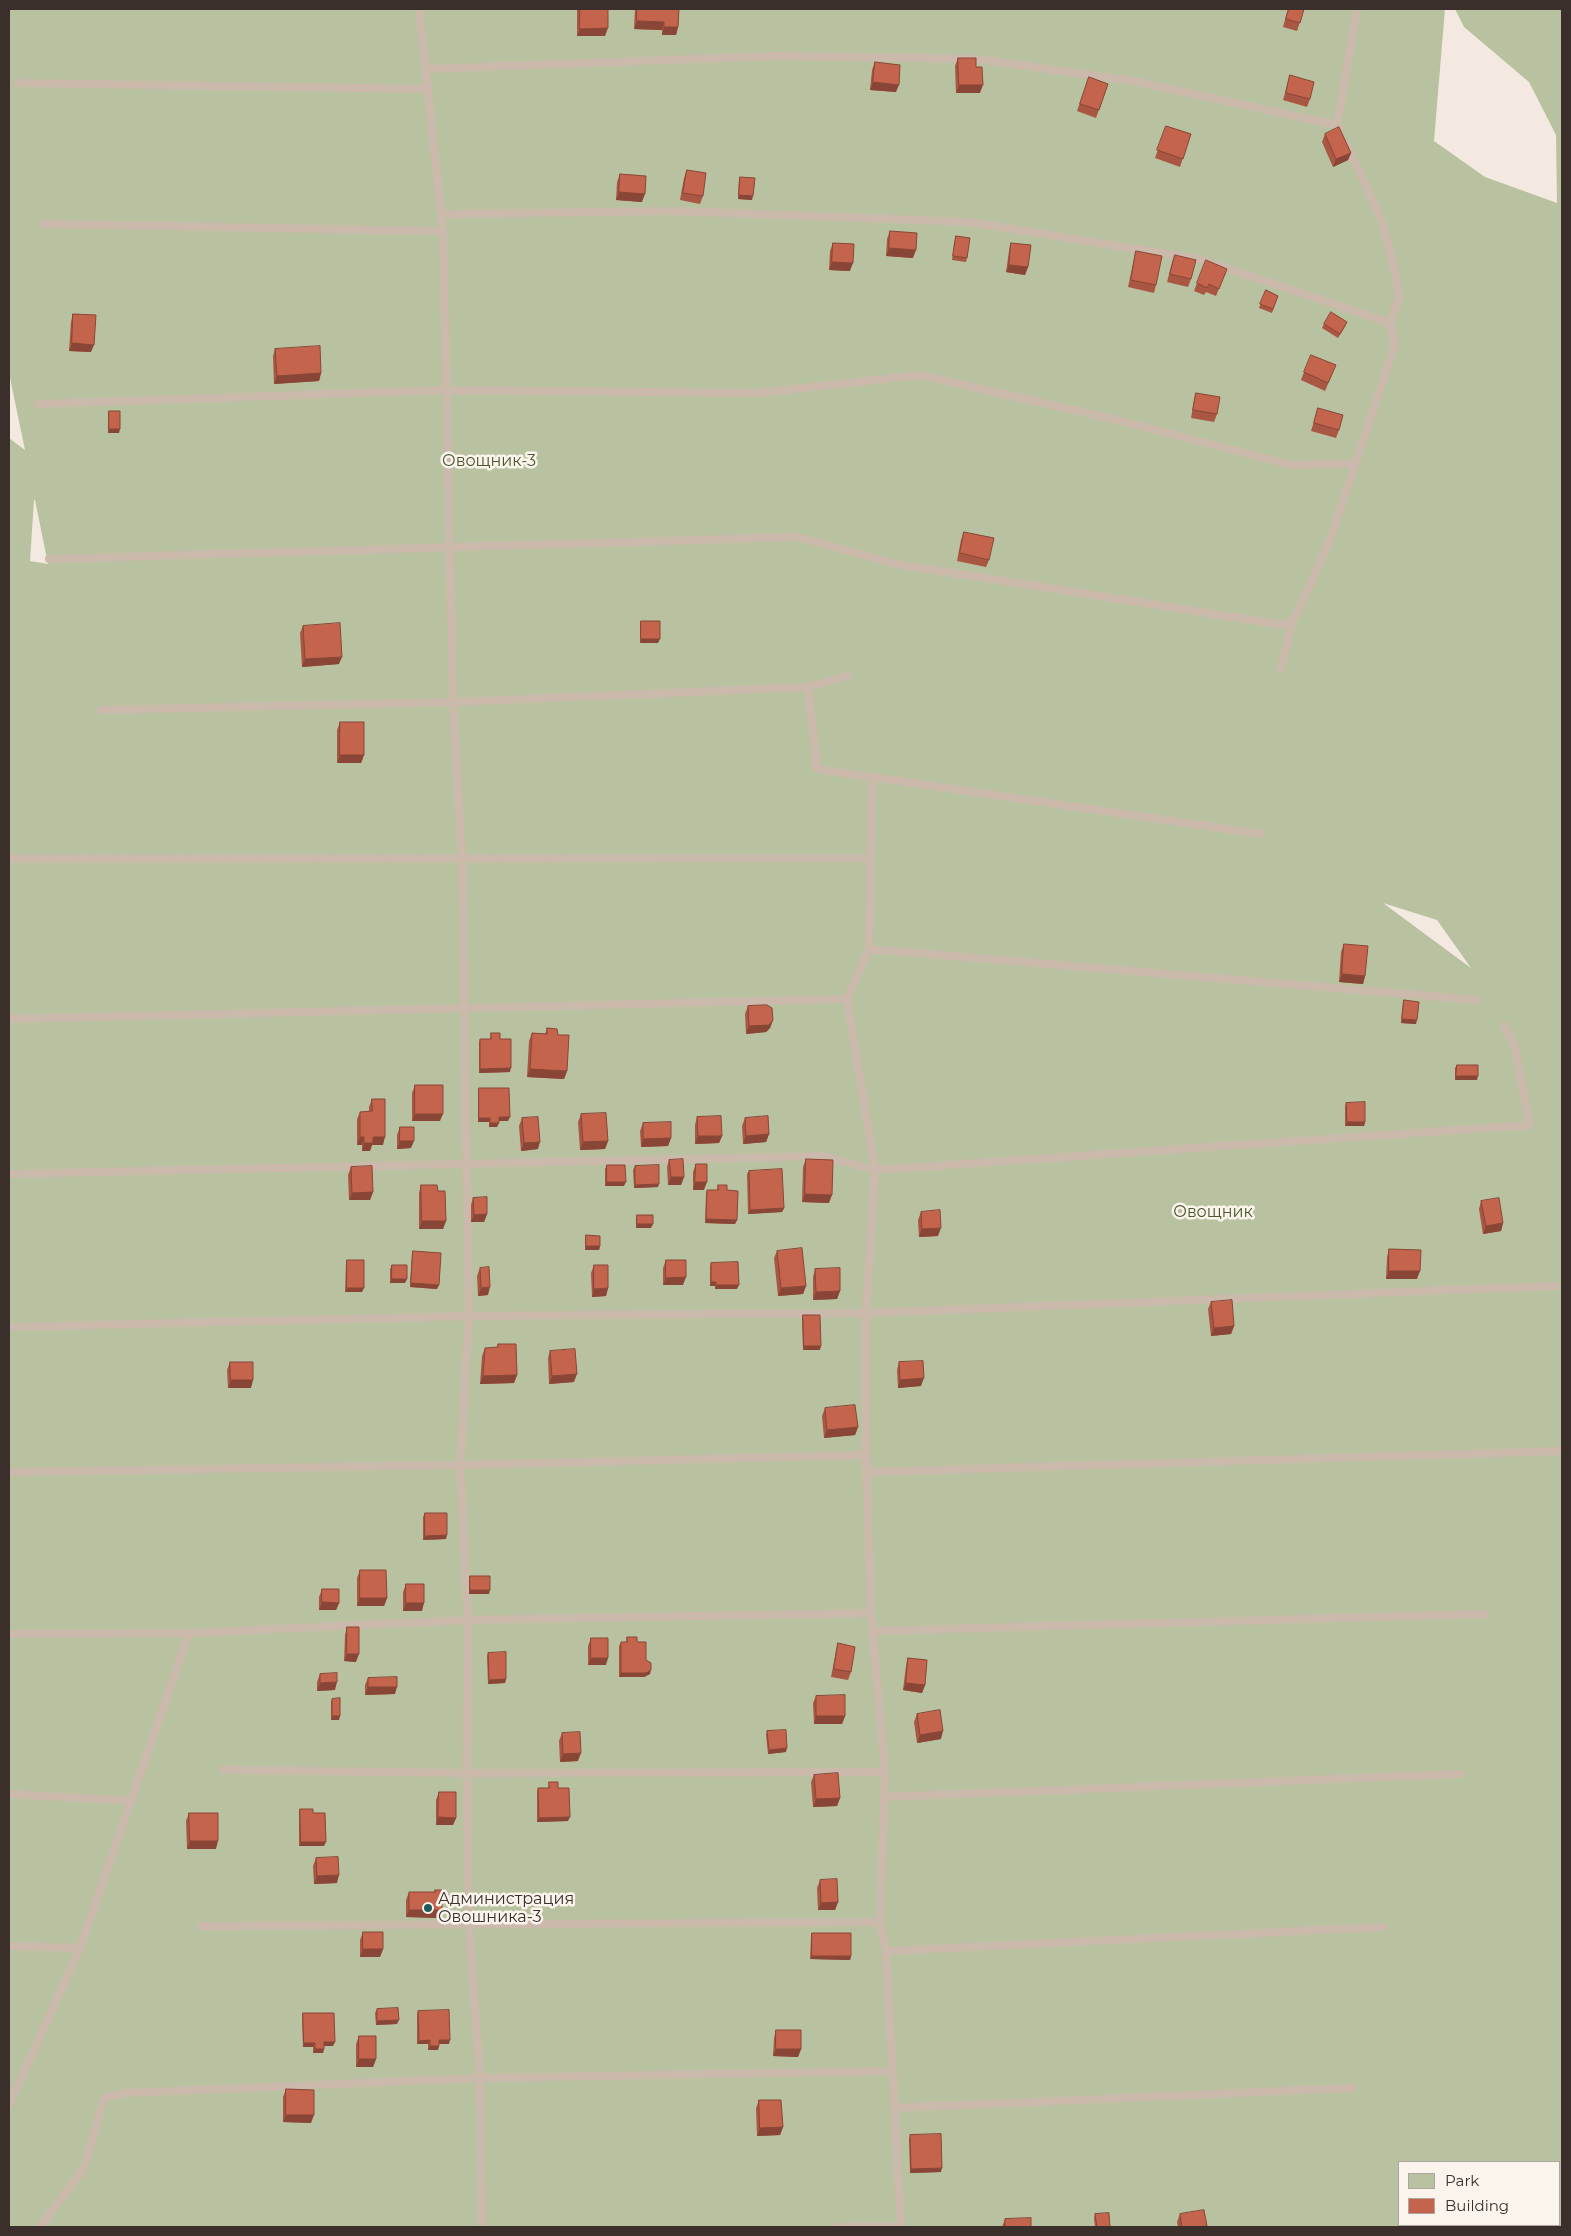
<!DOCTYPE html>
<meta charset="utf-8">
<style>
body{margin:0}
#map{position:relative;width:1571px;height:2236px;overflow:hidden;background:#f3e9e0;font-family:Montserrat,sans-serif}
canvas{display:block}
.frame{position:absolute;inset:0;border:10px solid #3a2f2b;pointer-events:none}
.legend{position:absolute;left:1398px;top:2161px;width:162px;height:65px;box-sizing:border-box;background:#faf4ed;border:1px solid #ada59f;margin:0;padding:6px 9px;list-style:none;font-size:15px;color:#3a2f2b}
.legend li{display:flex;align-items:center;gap:10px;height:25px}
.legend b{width:25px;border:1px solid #ada59f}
</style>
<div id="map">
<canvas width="1571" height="2236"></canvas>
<div class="frame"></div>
<ul class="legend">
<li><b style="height:14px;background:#b9c2a0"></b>Park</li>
<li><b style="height:14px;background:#c4644d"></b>Building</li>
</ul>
</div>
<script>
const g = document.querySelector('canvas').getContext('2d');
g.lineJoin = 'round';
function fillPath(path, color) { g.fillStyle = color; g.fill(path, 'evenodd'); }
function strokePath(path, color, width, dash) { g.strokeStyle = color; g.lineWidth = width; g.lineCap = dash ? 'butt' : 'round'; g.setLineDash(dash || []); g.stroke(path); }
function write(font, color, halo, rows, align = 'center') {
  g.font = font + ' Montserrat,sans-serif'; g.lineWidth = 5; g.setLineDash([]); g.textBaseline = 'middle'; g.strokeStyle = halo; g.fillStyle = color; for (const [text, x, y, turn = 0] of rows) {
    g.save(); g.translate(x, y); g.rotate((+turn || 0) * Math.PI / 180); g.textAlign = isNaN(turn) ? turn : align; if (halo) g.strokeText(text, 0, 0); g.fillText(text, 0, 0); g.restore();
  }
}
fillPath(new Path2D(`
 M9 9H1445L1434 141 1485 177 1557 203 1556 135 1529 82 1464 27 1455 9H1562V2227H9V438L25 450 9 373ZM34 500H35L48 564 30 561ZM1383 903 1437 920 1471 968ZM1400 2162H1560V2225H1400Z`), '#b9c2a0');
strokePath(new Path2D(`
 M419 9 443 231 453 702 462 860 469 1316 460 1465 468 1620 467 1773 469 1926 480 2078 482 2227
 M427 69 776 56 977 59 1133 81 1337 125
 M18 83 429 89
 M1339 128 1337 125 1357 9
 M441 214 677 211 968 222 1199 259 1390 323
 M44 224 443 231
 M38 404 445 390 756 393 920 375 1113 419 1292 465 1356 463
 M49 559 798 537 896 564 1284 625 1293 620
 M1281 668 1293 620 1308 590 1331 537 1395 344 1390 323 1399 298 1396 275 1381 219 1347 145
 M808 687 817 769 1261 834
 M101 710 453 702 808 687 847 676
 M9 859 871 858
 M869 949 1477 1000
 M9 1019 847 999
 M9 1174 823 1156 875 1170 847 999 869 949 872 777
 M9 1327 469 1316 866 1313 1555 1286
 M9 1472 460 1465 866 1455
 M868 1472 1562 1451
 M872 1631 1485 1614
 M9 1634 189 1633
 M223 1770 467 1773 885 1772
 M9 1794 132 1801
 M885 1797 1460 1774
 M201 1926 880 1922
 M9 1946 80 1948
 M886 1951 1383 1927
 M9 2105 80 1948 189 1633 468 1620 871 1613
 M895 2108 1352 2088
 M40 2227 84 2168 104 2098 126 2093 480 2078 893 2071
 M837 2227 901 2226
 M901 2227 886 1951 880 1922 885 1772 871 1613 866 1455V1313L875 1170 1530 1125 1514 1044 1504 1026`), '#cbb9ac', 8);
fillPath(new Path2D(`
 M577 9H608L605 36H577Z
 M635 9H679L678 27 676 35H662V30L634 29Z
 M1288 9H1304L1297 31 1283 27Z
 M958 58 976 67 980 93H956L955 66Z
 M875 62 896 92 870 90 872 70Z
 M1290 75 1310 99 1307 107 1283 100Z
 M1089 77 1108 84 1096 118 1077 111Z
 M1166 126 1191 134 1180 167 1155 158Z
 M1325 134 1351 153 1348 160 1333 167 1322 142Z
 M687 170 703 196 700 204 680 200 684 178Z
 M620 174 642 202 616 200 617 182Z
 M740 177 752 200 738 199 739 181Z
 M890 231 913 258 886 256 887 239Z
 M956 236 967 258 966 262 952 260 955 240Z
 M833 243 850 271 829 270 830 251Z
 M1011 243 1028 267 1025 275 1006 272 1009 251Z
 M1136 251 1156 285 1154 293 1128 287 1134 259Z
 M1175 255 1191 279 1188 287 1167 282 1172 263Z
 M1227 269 1216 296 1206 292 1204 295 1194 291 1197 283Z
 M1266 290 1278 296 1272 313 1259 308Z
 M73 314 91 352 69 351 71 322Z
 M1324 324 1346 325 1338 338 1322 328Z
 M275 349 321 373 319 381 274 384 273 356Z
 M1336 365 1325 391 1301 380 1304 372Z
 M1196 393 1217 414 1214 422 1191 418 1194 401Z
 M1318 408 1339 430 1336 438 1311 431Z
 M109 411 119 433H108V414Z
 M964 532 989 560 986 567 957 561 961 540Z
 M641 621 658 643H640V625Z
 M303 626 339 664 302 667 300 633Z
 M340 722 364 755 361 763H337V730Z
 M1344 944 1365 976 1363 984 1339 982 1341 952Z
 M1404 1000 1416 1024 1401 1023 1403 1004Z
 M748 1006 773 1020 770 1028 766 1032 746 1034 745 1014Z
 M547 1028 567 1071 564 1079 527 1077 529 1041 532 1033 545 1034Z
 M491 1033 500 1039 510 1072 479 1073V1043L480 1039H490Z
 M1457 1065 1477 1080H1455V1068Z
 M415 1085 440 1121H412V1093Z
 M479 1088 508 1121H499L497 1127H489V1122H478V1092Z
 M372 1099 383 1145H372L370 1151H362V1145H357V1119L360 1112 369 1111V1107Z
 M1346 1103 1365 1122 1364 1126H1345V1107Z
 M581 1114 608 1141 605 1149 580 1150 578 1122Z
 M697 1117 722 1136 719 1143 695 1144V1125Z
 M522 1118 538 1149 521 1151 519 1126Z
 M745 1118 769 1134 766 1142 743 1144 742 1126Z
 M643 1123 671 1138 668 1146 641 1147 640 1131Z
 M400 1127 411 1148 397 1149V1135Z
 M806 1159 829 1203 802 1202 803 1167Z
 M669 1160 684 1177 681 1185H668L667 1167Z
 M696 1164 704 1190H693V1172Z
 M607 1165 624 1186H605V1169Z
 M635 1166 658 1187 634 1188 633 1170Z
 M351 1167 373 1192 370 1200H349L348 1175Z
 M749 1171 784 1208 782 1212 748 1214 747 1174Z
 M421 1185 438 1191 446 1221 443 1229H419V1193Z
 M718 1185 727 1190 737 1220 735 1224 705 1223 706 1194 707 1190H717Z
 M473 1198 487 1214 484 1222H471V1205Z
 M1481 1201 1503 1223 1501 1231 1483 1234 1479 1209Z
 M921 1212 938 1236 919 1237 918 1220Z
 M637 1215 651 1228H636V1219Z
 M586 1235 600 1246 599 1250H585V1239Z
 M1389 1249 1417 1279H1386L1387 1257Z
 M413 1251 437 1289 410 1287 412 1255Z
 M777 1251 806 1286 803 1294 778 1296 774 1258Z
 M347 1260 362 1292H345L346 1263Z
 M666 1260 683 1285H663V1268Z
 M711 1263 737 1289H715V1286H710V1267Z
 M392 1265 405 1283H390V1269Z
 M594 1265 608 1288 606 1296 592 1297 591 1273Z
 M480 1268 488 1295 478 1296 477 1276Z
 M815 1269 840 1291 837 1299 813 1300V1277Z
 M1211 1302 1234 1326 1231 1334 1211 1336 1208 1309Z
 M803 1315 820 1350H803L802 1319Z
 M498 1344 517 1375 514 1383 480 1384 482 1356 485 1348H497Z
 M550 1351 574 1382 549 1384 548 1358Z
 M230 1362 251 1388H228L227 1370Z
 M899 1362 921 1386 898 1388 897 1370Z
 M825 1408 858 1427 855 1435 824 1438 822 1416Z
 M425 1513 446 1539 423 1540V1517Z
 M360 1570 387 1598 384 1606H357V1578Z
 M470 1576 489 1594H469V1580Z
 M406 1584 422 1611H403V1592Z
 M322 1589 339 1603 336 1610H319V1597Z
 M347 1627 356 1662 344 1661 345 1635Z
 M627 1637 637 1642 646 1660 650 1674 644 1677H619V1646L621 1642H626Z
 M591 1638 606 1665H588V1646Z
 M838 1643 851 1672 848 1680 831 1677 836 1651Z
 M488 1653 506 1679 505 1683 488 1684 487 1657Z
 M908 1658 925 1685 922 1693 903 1690 906 1666Z
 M320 1674 335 1690 317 1691V1682Z
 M368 1678 395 1694 365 1695V1685Z
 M816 1696 845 1716 842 1724H814L813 1703Z
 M332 1699 339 1720H331V1702Z
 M917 1714 941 1739 917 1743 914 1722Z
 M767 1731 786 1752 768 1754 766 1735Z
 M562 1733 578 1761 560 1762 559 1741Z
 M814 1775 840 1798 837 1806 813 1807 811 1782Z
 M549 1782 558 1788 568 1821 537 1822V1792L538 1788H548Z
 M439 1792 456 1818 453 1825H436V1800Z
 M300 1809 313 1813 324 1846H299V1813Z
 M189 1813 216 1849H187L186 1821Z
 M316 1858 337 1883 314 1884 313 1866Z
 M820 1880 838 1902 835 1910H818L817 1888Z
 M435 1890 439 1918 406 1917V1900L409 1892H434Z
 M363 1932 383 1949 380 1957H360V1940Z
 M812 1933 851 1956 850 1960 810 1959 811 1937Z
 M377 2009 397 2024 376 2025 375 2013Z
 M418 2011 449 2044H439L438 2050H428V2044H417V2014Z
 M303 2013 333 2046H324L323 2053H313V2047H303L302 2017Z
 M776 2030 801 2049 798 2057 773 2056 774 2038Z
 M359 2036 376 2059 373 2067H356V2044Z
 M286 2089 311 2123 283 2122V2097Z
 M759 2100 783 2127 780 2135 757 2136 756 2108Z
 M910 2135 941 2172 910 2173 909 2139Z
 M1095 2214 1110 2227H1095L1094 2218Z
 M1180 2214 1206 2227H1178L1177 2222Z
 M1005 2219 1031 2227H1002Z`), '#a95642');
fillPath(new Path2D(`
 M637 21 664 22 662 30 634 29Z
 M664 27H678L676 35H662Z
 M608 28 605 36H577L580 29Z
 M873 82 899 85 896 92 870 90Z
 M959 85H983L980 93H956Z
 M1351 153 1348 160 1333 167 1336 159Z
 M619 192 645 194 642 202 616 200Z
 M739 195 753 196 752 200 738 199Z
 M889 248 916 250 913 258 886 256Z
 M832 262 853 263 850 271 829 270Z
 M1009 265 1028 267 1025 275 1006 272Z
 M72 343 94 345 91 352 69 351Z
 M321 373 319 381 274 384 277 376Z
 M109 429H120L119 433H108Z
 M641 639H660L658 643H640Z
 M342 657 339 664 302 667 305 659Z
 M340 755H364L361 763H337Z
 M1342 974 1365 976 1363 984 1339 982Z
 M1402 1019 1417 1020 1416 1024 1401 1023Z
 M773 1020 770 1028 766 1032 746 1034 749 1026Z
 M511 1068 510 1072 479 1073 480 1069Z
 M530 1069 567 1071 564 1079 527 1077Z
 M1456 1076H1478L1477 1080H1455Z
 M415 1114H443L440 1121H412Z
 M499 1117H510L508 1121H497Z
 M479 1118H490L489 1122H478Z
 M1347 1122H1365L1364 1126H1345Z
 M490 1123H499L497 1127H489Z
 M769 1134 766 1142 743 1144 746 1136Z
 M698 1136H722L719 1143 695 1144Z
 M360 1137H364L362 1145H357Z
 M373 1137H385L383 1145H372L370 1151H362L364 1143Z
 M671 1138 668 1146 641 1147 643 1139Z
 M400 1141H414L411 1148 397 1149Z
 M608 1141 605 1149 580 1150 583 1142Z
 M540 1142 538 1149 521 1151 524 1143Z
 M671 1177H684L681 1185H668Z
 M607 1182H626L624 1186H605Z
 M695 1182H707L704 1190H693Z
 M659 1184 658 1187 634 1188 635 1185Z
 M373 1192 370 1200H349L352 1193Z
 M805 1194 832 1195 829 1203 802 1202Z
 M784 1208 782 1212 748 1214 750 1210Z
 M487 1214 484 1222H471L474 1215Z
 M706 1219 737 1220 735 1224 705 1223Z
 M422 1221H446L443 1229H419Z
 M1503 1223 1501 1231 1483 1234 1486 1226Z
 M637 1224H653L651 1228H636Z
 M941 1228 938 1236 919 1237 922 1229Z
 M586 1246H600L599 1250H585Z
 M1389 1271H1420L1417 1279H1386Z
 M686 1277 683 1285H663L666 1278Z
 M392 1279H407L405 1283H390Z
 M711 1282H716L715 1286H710Z
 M411 1283 439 1285 437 1289 410 1287Z
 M716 1285H739L737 1289H715Z
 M806 1286 803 1294 778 1296 781 1288Z
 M490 1287 488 1295 478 1296 481 1288Z
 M347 1288H364L362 1292H345Z
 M608 1288 606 1296 592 1297 594 1289Z
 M840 1291 837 1299 813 1300 816 1292Z
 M1234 1326 1231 1334 1211 1336 1214 1328Z
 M804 1346H821L820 1350H803Z
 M577 1374 574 1382 549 1384 552 1376Z
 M517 1375 514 1383 480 1384 483 1376Z
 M924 1378 921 1386 898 1388 900 1380Z
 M231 1380H253L251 1388H228Z
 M858 1427 855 1435 824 1438 827 1430Z
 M447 1535 446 1539 423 1540 425 1536Z
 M470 1590H490L489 1594H469Z
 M360 1598H387L384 1606H357Z
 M322 1602 339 1603 336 1610H319Z
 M406 1603H424L422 1611H403Z
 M347 1654H359L356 1662 344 1661Z
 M591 1658H608L606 1665H588Z
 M651 1670 650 1674 644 1677H619L621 1673Z
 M506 1679 505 1683 488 1684 489 1680Z
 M337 1682 335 1690 317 1691 320 1683Z
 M906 1683 925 1685 922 1693 903 1690Z
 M368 1687H397L395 1694 365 1695Z
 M332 1716H340L339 1720H331Z
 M816 1716H845L842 1724H814Z
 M943 1731 941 1739 917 1743 920 1735Z
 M787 1748 786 1752 768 1754 769 1750Z
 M581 1753 578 1761 560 1762 563 1754Z
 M840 1798 837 1806 813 1807 816 1799Z
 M438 1817 456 1818 453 1825H436Z
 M570 1817 568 1821 537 1822 539 1818Z
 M190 1841H218L216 1849H187Z
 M301 1842H326L324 1846H299Z
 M339 1875 337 1883 314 1884 317 1876Z
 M838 1902 835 1910H818L821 1903Z
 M409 1910H442L439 1918 406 1917Z
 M363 1949H383L380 1957H360Z
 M812 1956H851L850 1960 810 1959Z
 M399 2020 397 2024 376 2025 377 2021Z
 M430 2040 428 2044H417L419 2041Z
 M439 2040H450L449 2044H438Z
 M324 2042H335L333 2046H323Z
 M304 2043H315L313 2047H303Z
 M430 2046H439L438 2050H428Z
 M315 2049H324L323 2053H313Z
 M776 2049H801L798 2057 773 2056Z
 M359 2059H376L373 2067H356Z
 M286 2115H314L311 2123 283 2122Z
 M783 2127 780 2135 757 2136 760 2128Z
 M942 2168 941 2172 910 2173 911 2169Z`), '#894636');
const building = new Path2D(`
 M580 9H608V28L580 29Z
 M637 9H679L678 27H664V22L637 21Z
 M1289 9H1304L1300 23 1286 19Z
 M958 58H976V67H982L983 85H959Z
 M875 62 900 65 899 85 873 82Z
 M1290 75 1314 82 1310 99 1286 93Z
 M1089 77 1108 84 1099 110 1080 104Z
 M1166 126 1191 134 1183 159 1157 150Z
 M1339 127 1351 153 1336 159 1325 134Z
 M687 170 706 173 703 196 683 193Z
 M620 174 646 176 645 194 619 192Z
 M740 177 755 178 753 196 739 195Z
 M890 231 917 233 916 250 889 248Z
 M956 236 970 238 967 258 953 256Z
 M833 243 854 244 853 263 832 262Z
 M1011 243 1031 245 1028 267 1009 265Z
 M1136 251 1162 256 1156 285 1131 280Z
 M1175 255 1196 260 1191 279 1170 274Z
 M1206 260 1227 269 1219 289 1209 284 1207 288 1197 283Z
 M1266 290 1278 296 1273 309 1260 304Z
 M1331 312 1347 322 1340 334 1324 324Z
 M73 314 96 315 94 345 72 343Z
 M320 346 321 373 277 376 275 349Z
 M1311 355 1336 365 1328 383 1304 372Z
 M1196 393 1220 397 1217 414 1193 410Z
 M1318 408 1343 415 1339 430 1314 423Z
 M109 411H120V429H109Z
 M964 532 994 538 989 560 960 553Z
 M641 621H660V639H641Z
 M340 623 342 657 305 659 303 626Z
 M340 722H364V755H340Z
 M1344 944 1368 946 1365 976 1342 974Z
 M1404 1000 1419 1002 1417 1020 1402 1019Z
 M767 1005 772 1008 773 1020 769 1025 749 1026 748 1006Z
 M547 1028 557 1029 558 1035H569L567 1071 530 1069 532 1033 547 1034Z
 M491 1033H500V1039H511V1068L480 1069V1039H491Z
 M1457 1065H1478V1076H1456Z
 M415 1085H443V1114H415Z
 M479 1088H509L510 1117H499V1123H490V1118H479Z
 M372 1099H385V1137H373V1143H364V1137H360V1112L372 1111Z
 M1365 1102V1122H1347L1346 1103Z
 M606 1113 608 1141 583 1142 581 1114Z
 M721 1116 722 1136H698L697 1117Z
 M768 1116 769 1134 746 1136 745 1118Z
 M538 1117 540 1142 524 1143 522 1118Z
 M671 1122V1138L643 1139V1123Z
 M400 1127H414V1141H400Z
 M683 1159 684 1177H671L669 1160Z
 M806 1159 833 1160 832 1195 805 1194Z
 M696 1164H707V1182H695Z
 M607 1165H625L626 1182H607Z
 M659 1165V1184L635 1185V1166Z
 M372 1166 373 1192 352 1193 351 1167Z
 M782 1169 784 1208 750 1210 749 1171Z
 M421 1185H437L438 1191H445L446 1221H422Z
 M718 1185H727V1190L738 1191 737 1220 706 1219 707 1190H718Z
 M487 1197V1214L474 1215 473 1198Z
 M1499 1198 1503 1223 1486 1226 1481 1201Z
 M940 1210 941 1228 922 1229 921 1212Z
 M637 1215H653V1224H637Z
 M586 1235 600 1236V1246H586Z
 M802 1248 806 1286 781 1288 777 1251Z
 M1389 1249 1421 1250 1420 1271H1389Z
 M413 1251 441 1253 439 1285 411 1283Z
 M347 1260H364V1288H347Z
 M666 1260H686V1277L666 1278Z
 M738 1262 739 1285H716V1282H711V1263Z
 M392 1265H407V1279H392Z
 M594 1265H608V1288L594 1289Z
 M489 1267 490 1287 481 1288 480 1268Z
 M840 1268V1291L816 1292 815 1269Z
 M1232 1300 1234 1326 1214 1328 1211 1302Z
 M803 1315H820L821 1346H804Z
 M498 1344H516L517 1375 483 1376 485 1348 498 1347Z
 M575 1349 577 1374 552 1376 550 1351Z
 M923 1361 924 1378 900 1380 899 1362Z
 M230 1362H253V1380H231Z
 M855 1405 858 1427 827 1430 825 1408Z
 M425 1513H447V1535L425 1536Z
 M360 1570H386L387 1598H360Z
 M470 1576H490V1590H470Z
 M406 1584H424V1603H406Z
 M322 1589H339V1603L322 1602Z
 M347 1627H359V1654H347Z
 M627 1637H637V1642H646V1660L651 1663V1670L646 1673H621V1642H627Z
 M591 1638H608V1658H591Z
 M838 1643 855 1647 851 1672 834 1669Z
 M506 1652V1679L489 1680 488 1653Z
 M908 1658 927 1660 925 1685 906 1683Z
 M337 1673V1682L320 1683V1674Z
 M397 1677V1687H368V1678Z
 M845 1695V1716H816V1696Z
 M340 1698V1716H332V1699Z
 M940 1710 943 1731 920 1735 917 1714Z
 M786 1730 787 1748 769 1750 767 1731Z
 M580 1732 581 1753 563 1754 562 1733Z
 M838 1773 840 1798 816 1799 814 1775Z
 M549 1782H558V1788H569L570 1817 539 1818 538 1788H549Z
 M439 1792H456V1818L438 1817Z
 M300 1809H313V1813H325L326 1842H301Z
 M189 1813H218V1841H190Z
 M338 1857 339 1875 317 1876 316 1858Z
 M837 1879 838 1902 821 1903 820 1880Z
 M435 1890H442V1910H409V1892H435Z
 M363 1932H383V1949H363Z
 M812 1933H851V1956H812Z
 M398 2008 399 2020 377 2021V2009Z
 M449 2010 450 2040H439V2046H430V2040L419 2041 418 2011Z
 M303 2013H334L335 2042H324V2049H315V2043H304Z
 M776 2030H801V2049H776Z
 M359 2036H376V2059H359Z
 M286 2089 314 2090V2115H286Z
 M759 2100H781L783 2127 760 2128Z
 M941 2134 942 2168 911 2169 910 2135Z
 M1204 2210 1207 2226 1198 2227H1182L1180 2214Z
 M1109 2213 1110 2227H1097L1095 2214Z
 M1031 2218V2227H1005V2219Z`);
fillPath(building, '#c4644d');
strokePath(building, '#894636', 1);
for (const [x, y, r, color] of [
 [428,1908,5,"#205a5b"]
]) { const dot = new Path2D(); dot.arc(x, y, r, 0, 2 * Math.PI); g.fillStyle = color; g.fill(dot); strokePath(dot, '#faf4ed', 2); }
write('16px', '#4b582f', '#faf4ed', [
 ["Овощник-3",489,461],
 ["Овощник",1213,1212]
]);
write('16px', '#3a2f2b', '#faf4ed', [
 ["Администрация",438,1899],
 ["Овошника-3",438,1917]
], 'left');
</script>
